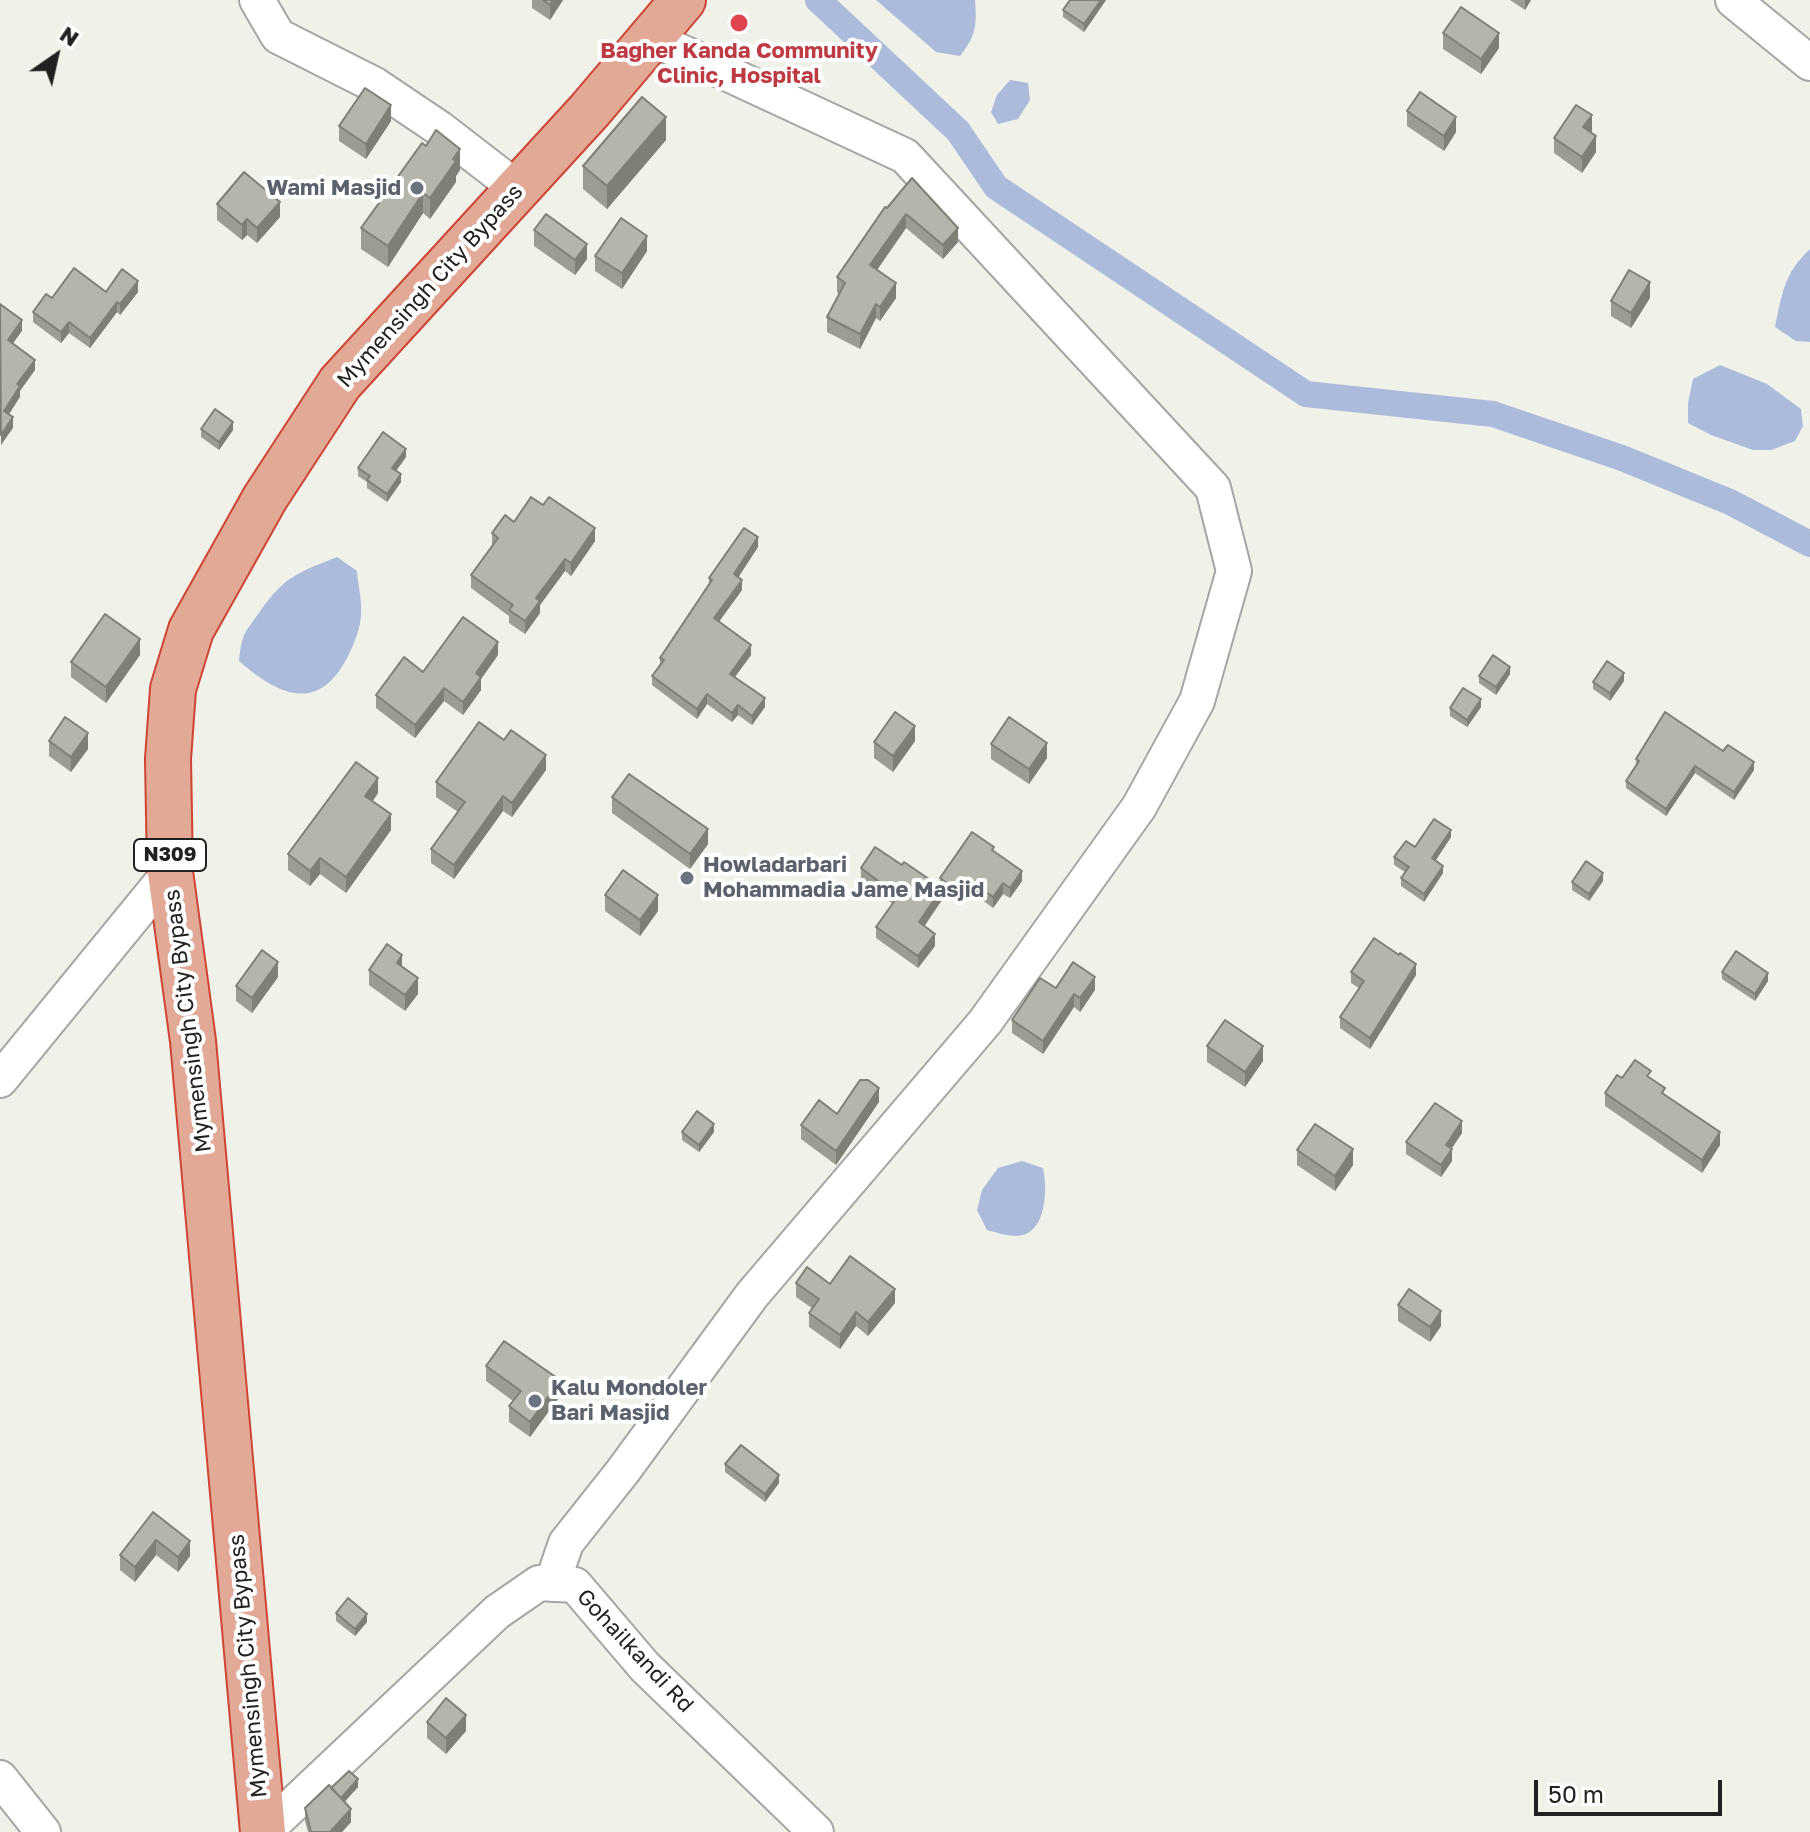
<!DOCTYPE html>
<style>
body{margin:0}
#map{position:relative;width:1810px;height:1832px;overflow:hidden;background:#f0f1e8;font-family:"Golos Text",sans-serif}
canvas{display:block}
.north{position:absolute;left:16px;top:16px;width:80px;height:80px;-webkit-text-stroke:6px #fff;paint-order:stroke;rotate:34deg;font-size:22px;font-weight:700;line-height:32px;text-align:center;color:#212121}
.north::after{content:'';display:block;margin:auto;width:28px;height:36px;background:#212121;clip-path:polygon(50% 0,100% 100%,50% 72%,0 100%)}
.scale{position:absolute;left:1534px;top:1780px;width:188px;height:36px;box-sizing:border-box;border:4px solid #212121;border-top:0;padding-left:10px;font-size:24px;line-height:28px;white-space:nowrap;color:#212121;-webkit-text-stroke:6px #fff;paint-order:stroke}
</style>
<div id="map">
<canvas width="1810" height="1832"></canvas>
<div class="north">N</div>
<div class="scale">50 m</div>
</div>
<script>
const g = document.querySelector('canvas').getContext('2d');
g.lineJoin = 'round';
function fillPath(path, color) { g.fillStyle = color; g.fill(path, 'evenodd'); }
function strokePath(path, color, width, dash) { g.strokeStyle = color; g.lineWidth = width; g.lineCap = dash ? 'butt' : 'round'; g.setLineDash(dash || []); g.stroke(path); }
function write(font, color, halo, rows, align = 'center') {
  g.font = font + ' "Golos Text",sans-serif'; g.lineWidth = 8; g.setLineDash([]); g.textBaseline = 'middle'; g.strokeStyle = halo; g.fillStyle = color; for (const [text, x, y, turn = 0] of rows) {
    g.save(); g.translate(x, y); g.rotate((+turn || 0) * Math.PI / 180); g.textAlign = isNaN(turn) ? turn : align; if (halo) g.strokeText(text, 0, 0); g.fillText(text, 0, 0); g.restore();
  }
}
fillPath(new Path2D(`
 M876 0H975C977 25 976 36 960 56L936 52Z
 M1010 80 1028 83 1030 100 1018 119 998 124 991 112 997 95Z
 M1810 249V342L1796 341 1775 327C1782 294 1784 273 1810 249Z
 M1720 365 1767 384 1801 409 1803 426 1795 441 1771 450H1753L1711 435 1688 423V403L1693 379Z
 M337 557 357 571C358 585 362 600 361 614 361 627 354 644 348 656 319 714 279 696 239 661 242 632 245 633 261 610 286 575 298 573 337 557Z
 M1022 1161 1043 1168C1047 1186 1047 1225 1026 1234 1014 1239 998 1233 987 1230L977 1210 982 1190 998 1168Z`), '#acbbdb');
strokePath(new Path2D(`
 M818 0 958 131 996 187 1306 394 1493 414 1622 458 1730 502 1810 544`), '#acbbdb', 26);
const minor = new Path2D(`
 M257 0 278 36 375 85 439 128 518 189
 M1733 0 1810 63
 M0 1080 170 872
 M552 1584 566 1543 623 1471 752 1295 985 1022 1139 807 1197 701 1234 571 1213 488 905 156 651 38
 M0 1778 43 1832
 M264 1832 497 1612 539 1583 575 1585 645 1667 816 1832`);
const highway = new Path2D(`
 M263 1832 193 1041 170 872 168 759 173 689 191 630 265 498 340 383 590 110 683 0`);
strokePath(minor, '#a5a5a5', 38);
strokePath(highway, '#cf4535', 48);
strokePath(minor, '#fff', 34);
strokePath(highway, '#e2aa96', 44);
fillPath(new Path2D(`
 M532 0H563L550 20 532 8Z
 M1106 0 1084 32 1063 17V10Z
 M1510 0H1531L1525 10Z
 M1443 33 1499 48 1481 74 1443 49Z
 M1407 111 1456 132 1444 151 1407 126Z
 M391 121 366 159 339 141V126Z
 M1592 131 1591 132 1596 152 1582 173 1554 153V138Z
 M666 140 607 209 583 189V166Z
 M460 170 456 176V182L430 219 423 213 388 267 361 249V228Z
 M912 178 958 242 943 259 906 228 877 270 896 298 880 321 876 318 860 349 827 332V317L839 294 837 292V277L887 208Z
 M217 204 280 217 257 243 247 235 242 240 217 220Z
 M534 230 587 259 575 275 534 246Z
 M647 251 622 289 595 271V256Z
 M106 292H138L120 315 117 312 90 348 69 333 61 343 33 322V312L52 298Z
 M1650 298 1631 328 1611 316V301Z
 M201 429 233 430 219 450 201 437Z
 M406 457 396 471 401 482 387 502 367 488V482L358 476V468Z
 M514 522 595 541 571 576 565 571 540 605V613L525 634 509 623V616L471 588V575L492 546V533Z
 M758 547 738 577 742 590 719 622 751 655 734 677 765 707 752 725 738 715 732 722 707 704 697 719 652 685V676L660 664V658L709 585V578Z
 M140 655 106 703 71 677V662Z
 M498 655 481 679V690L463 715 444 701 415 738 376 708V695L423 672Z
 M1510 674 1496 695 1479 683V676Z
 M1624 681 1610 701 1593 689V682Z
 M1481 707 1467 727 1450 716V708Z
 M49 741 88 749 71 772 49 756Z
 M915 741 893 772 874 758V742Z
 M991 744 1047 758 1029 784 991 759Z
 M1723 751 1754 770 1734 800 1695 773 1666 816 1626 788V781L1636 767V759Z
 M546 770 512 817 503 811 454 879 431 863V849L458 812 436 797V782Z
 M378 793 373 801 391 830 346 893 320 874 310 886 288 870V854Z
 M612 797 708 844 690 869 612 813Z
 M1451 837 1435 861 1443 873 1424 902 1401 886V878L1405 872 1394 865V857L1415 847Z
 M994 851 1022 881 1010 898 1003 894 993 908 970 891 961 903 942 890V900L924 926 935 946 918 968 876 938V927L893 904 861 880V868L902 865 940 886V878Z
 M1603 881 1589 901 1572 890V882Z
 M605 895 658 911 640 936 605 911Z
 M402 967 418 994 405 1011 369 985V970Z
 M1351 972 1416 975 1370 1049 1340 1028V1017L1359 988 1351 983Z
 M1722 972 1768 981 1755 1001 1722 979Z
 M278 977 252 1013 236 1001V986Z
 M1056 988 1095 990 1080 1012 1074 1007 1043 1054 1012 1033V1020Z
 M1207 1046 1263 1061 1245 1087 1207 1062Z
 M1622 1078H1651L1665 1095 1720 1145 1702 1173 1605 1106V1093Z
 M879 1102 836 1165 801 1139V1125Z
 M682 1132H714L699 1152 682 1140Z
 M1462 1133 1451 1149 1452 1161 1441 1177 1406 1154V1142Z
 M1297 1150 1353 1165 1335 1191 1297 1165Z
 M796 1283 830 1284 895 1303 868 1336 856 1326 840 1349 809 1327V1313L812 1308 796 1297Z
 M1398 1305 1441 1326 1430 1342 1398 1321Z
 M486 1366 560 1396 530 1437 509 1422V1406L513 1401 486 1381Z
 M725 1464 779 1483 765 1502 725 1472Z
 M153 1512 190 1556 178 1572 156 1555 135 1582 120 1570V1555Z
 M336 1613 367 1622 355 1636 336 1621Z
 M427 1722 466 1731 446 1754 427 1738Z
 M358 1787 344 1802 351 1822 342 1832H308L305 1821V1808L331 1788Z`), '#9d9c93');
fillPath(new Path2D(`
 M553 0H563L550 20V5Z
 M1101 0H1106L1084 32V24Z
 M1525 0H1531L1525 10Z
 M1499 33V48L1481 74V59Z
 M391 105V121L366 159V144Z
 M1592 115V131L1583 143V127Z
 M666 117V140L607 209V186Z
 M1456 117V132L1444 151V136Z
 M1596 136V152L1582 173V157Z
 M460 149V170L456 176V182L430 219V198Z
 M423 193V213L388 267V246Z
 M280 202V217L257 243V228Z
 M906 214V228L870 280V265Z
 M247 219V235L242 240V225Z
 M958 228V242L943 259V245Z
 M647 236V251L622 289V273Z
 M587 244V259L575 275V260Z
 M138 281V292L120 315V304Z
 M1650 282V298L1631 328V313Z
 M896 283V298L880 321V307Z
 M117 302V312L90 348V338Z
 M876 304V318L860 349V334Z
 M22 320V331L8 350V340Z
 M69 322V333L61 343V332Z
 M35 360V370L20 391V397L4 422V411L17 384Z
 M13 417V428L1 445V435Z
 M233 422V430L219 450V442Z
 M406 449V457L392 476V468Z
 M401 474V482L387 502V494Z
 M595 528V541L571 576V563Z
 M758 537V547L734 584V574Z
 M565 559V571L540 605V613L525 634V621L536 598Z
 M742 580V590L714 628V618Z
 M140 639V655L106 703V687Z
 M498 642V655L481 679V690L463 715V702L476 673Z
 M751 645V655L730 684V674Z
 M1510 667V674L1496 695V687Z
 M1624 673V681L1610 701V693Z
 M444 688V701L415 738V725Z
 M707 694V704L697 719V709Z
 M765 698V707L752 725V716Z
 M1481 699V707L1467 727V720Z
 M738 705V715L732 722V713Z
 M915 726V741L893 772V756Z
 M88 733V749L71 772V757Z
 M1047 743V758L1029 784V769Z
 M546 755V770L512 817V803Z
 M1754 762V770L1734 800V792Z
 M1695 766V773L1666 816V809Z
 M378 778V793L365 811V796Z
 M503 796V811L454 879V865Z
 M391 814V830L346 893V877Z
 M708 829V844L690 869V854Z
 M1451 830V837L1432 866V858Z
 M320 858V874L310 886V871Z
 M1443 866V873L1424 902V894Z
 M1022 871V881L1010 898V888Z
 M1603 873V881L1589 901V894Z
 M970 880V891L961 903V893Z
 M1003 883V894L993 908V897Z
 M942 888V900L919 934V922Z
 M658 895V911L640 936V920Z
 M935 934V946L918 968V956Z
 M402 955V971L397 963Z
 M278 962V977L252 1013V998Z
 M1416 964V975L1370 1049V1038Z
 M1768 973V981L1755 1001V994Z
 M1095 977V990L1080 1012V998Z
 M418 978V994L405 1011V995Z
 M1074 994V1007L1043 1054V1041Z
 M1263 1046V1061L1245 1087V1072Z
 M879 1088V1102L836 1165V1151Z
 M1462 1121V1133L1446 1157V1145Z
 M714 1124V1132L699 1152V1145Z
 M1720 1132V1145L1702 1173V1160Z
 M1353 1149V1165L1335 1191V1176Z
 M1452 1149V1161L1441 1177V1165Z
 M895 1289V1303L868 1336V1322Z
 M1441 1311V1326L1430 1342V1327Z
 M856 1312V1326L840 1349V1335Z
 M560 1380V1396L530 1437V1422Z
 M779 1475V1483L765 1502V1494Z
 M156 1540V1555L135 1582V1567Z
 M190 1541V1556L178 1572V1557Z
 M367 1614V1622L355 1636V1629Z
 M466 1715V1731L446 1754V1738Z
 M358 1779V1787L340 1807V1799Z
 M351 1809V1822L342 1832H330Z`), '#7f7f78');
const building = new Path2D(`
 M543 0H553L550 5Z
 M1070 0H1101L1084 24 1063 10Z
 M1461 7 1499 33 1481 59 1443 33Z
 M365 88 391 105 366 144 339 126Z
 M1420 92 1456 117 1444 136 1407 111Z
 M642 97 666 117 607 186 583 166Z
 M1576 105 1592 115 1583 127 1596 136 1582 157 1554 138Z
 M436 130 460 149 453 159 456 161 430 198 423 193 388 246 361 228 422 143 426 146Z
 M244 172 280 202 257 228 247 219 242 225 217 204Z
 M912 178 958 228 943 245 906 214 870 265 896 283 880 307 876 304 860 334 827 317 845 283 837 277 885 207 887 208Z
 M546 214 587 244 575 260 534 230Z
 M621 218 647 236 622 273 595 256Z
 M74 268 106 292 122 269 138 281 120 304 117 302 90 338 69 322 61 332 33 312 46 294 52 298Z
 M1629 270 1650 282 1631 313 1611 301Z
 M0 304 22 320 8 340 35 360 17 384 20 386 4 411 13 417 1 435Z
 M215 409 233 422 219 442 201 429Z
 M383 432 406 449 392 468 401 474 387 494 367 480 370 476 358 468Z
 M531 497 543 505 549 497 595 528 571 563 565 559 536 598 540 601 525 621 509 610 513 605 471 575 498 538 492 533 505 515 514 522Z
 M744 528 758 537 734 574 742 580 714 618 751 645 730 674 765 698 752 716 738 705 732 713 707 694 697 709 652 676 664 660 660 658 712 580 709 578Z
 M105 614 140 639 106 687 71 662Z
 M463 617 498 642 476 673 481 677 463 702 444 688 415 725 376 695 404 657 423 672Z
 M1493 655 1510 667 1496 687 1479 676Z
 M1607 661 1624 673 1610 693 1593 682Z
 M1463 688 1481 699 1467 720 1450 708Z
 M895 712 915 726 893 756 874 742Z
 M1665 712 1723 751 1728 745 1754 762 1734 792 1695 766 1666 809 1626 781 1639 761 1636 759Z
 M65 717 88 733 71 757 49 741Z
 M1009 717 1047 743 1029 769 991 744Z
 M479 722 504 740 511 730 546 755 512 803 503 796 454 865 431 849 465 802 436 782Z
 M356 762 378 778 365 796 391 814 346 877 320 858 310 871 288 854Z
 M629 774 708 829 690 854 612 797Z
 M1434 819 1451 830 1432 858 1443 866 1424 894 1401 878 1409 867 1394 857 1406 841 1415 847Z
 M972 832 994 847 992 850 1022 871 1010 888 1003 883 993 897 970 880 961 893 940 878Z
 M875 847 902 865 904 862 942 888 919 922 935 934 918 956 876 927 898 896 861 868Z
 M1586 861 1603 873 1589 894 1572 882Z
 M623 870 658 895 640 920 605 895Z
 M1374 938 1399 955 1400 953 1416 964 1370 1038 1340 1017 1364 981 1351 972Z
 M387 944 402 955 397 963 418 978 405 995 369 970Z
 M262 950 278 962 252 998 236 986Z
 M1736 951 1768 973 1755 994 1722 972Z
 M1073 962 1095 977 1080 998 1074 994 1043 1041 1012 1020 1040 978 1056 988Z
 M1225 1020 1263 1046 1245 1072 1207 1046Z
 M1635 1060 1651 1071 1647 1076 1665 1088 1662 1093 1720 1132 1702 1160 1605 1093 1617 1075 1622 1078Z
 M860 1080H868L879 1088 836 1151 801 1125 819 1100 837 1114Z
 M1435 1103 1462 1121 1446 1145 1452 1149 1441 1165 1406 1142Z
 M697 1111 714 1124 699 1145 682 1132Z
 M1315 1124 1353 1149 1335 1176 1297 1150Z
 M850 1256 895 1289 868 1322 856 1312 840 1335 809 1313 819 1299 796 1283 807 1267 830 1284Z
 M1409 1289 1441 1311 1430 1327 1398 1305Z
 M504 1341 560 1380 530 1422 509 1406 521 1391 486 1366Z
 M741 1445 779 1475 765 1494 725 1464Z
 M153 1512 190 1541 178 1557 156 1540 135 1567 120 1555Z
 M348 1598 367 1614 355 1629 336 1613Z
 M446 1698 466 1715 446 1738 427 1722Z
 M349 1771 358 1779 341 1798 331 1788Z
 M329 1785 351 1809 330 1832H311L305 1808Z`);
fillPath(building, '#b6b5ab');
strokePath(building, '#7f7f78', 2);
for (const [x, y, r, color] of [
 [739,23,10,"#e0444e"],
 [417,188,8,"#6b7280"],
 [687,878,8,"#6b7280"],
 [535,1401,8,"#6b7280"]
]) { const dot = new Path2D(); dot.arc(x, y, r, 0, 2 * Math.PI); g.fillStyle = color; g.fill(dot); strokePath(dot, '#fff', 3); }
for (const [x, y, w] of [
 [170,855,72]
]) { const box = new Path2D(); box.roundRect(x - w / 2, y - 16, w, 32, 6); g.fillStyle = '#fff'; g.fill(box); strokePath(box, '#212121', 2); }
write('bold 20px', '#212121', null, [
 ["N309",170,855]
]);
write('bold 22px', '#be3a42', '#fff', [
 ["Bagher Kanda Community",739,51],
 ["Clinic, Hospital",739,76]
]);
write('bold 22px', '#5b616d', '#fff', [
 ["Wami Masjid",401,188,"right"],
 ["Howladarbari",703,865],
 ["Mohammadia Jame Masjid",703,890],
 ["Kalu Mondoler",551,1388],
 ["Bari Masjid",551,1413]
], 'left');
write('22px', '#212121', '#fff', [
 ["Mymensingh City Bypass",430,286,-48],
 ["Mymensingh City Bypass",188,1021,-97],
 ["Gohailkandi Rd",635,1651,47],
 ["Mymensingh City Bypass",248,1666,-95]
]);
</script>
